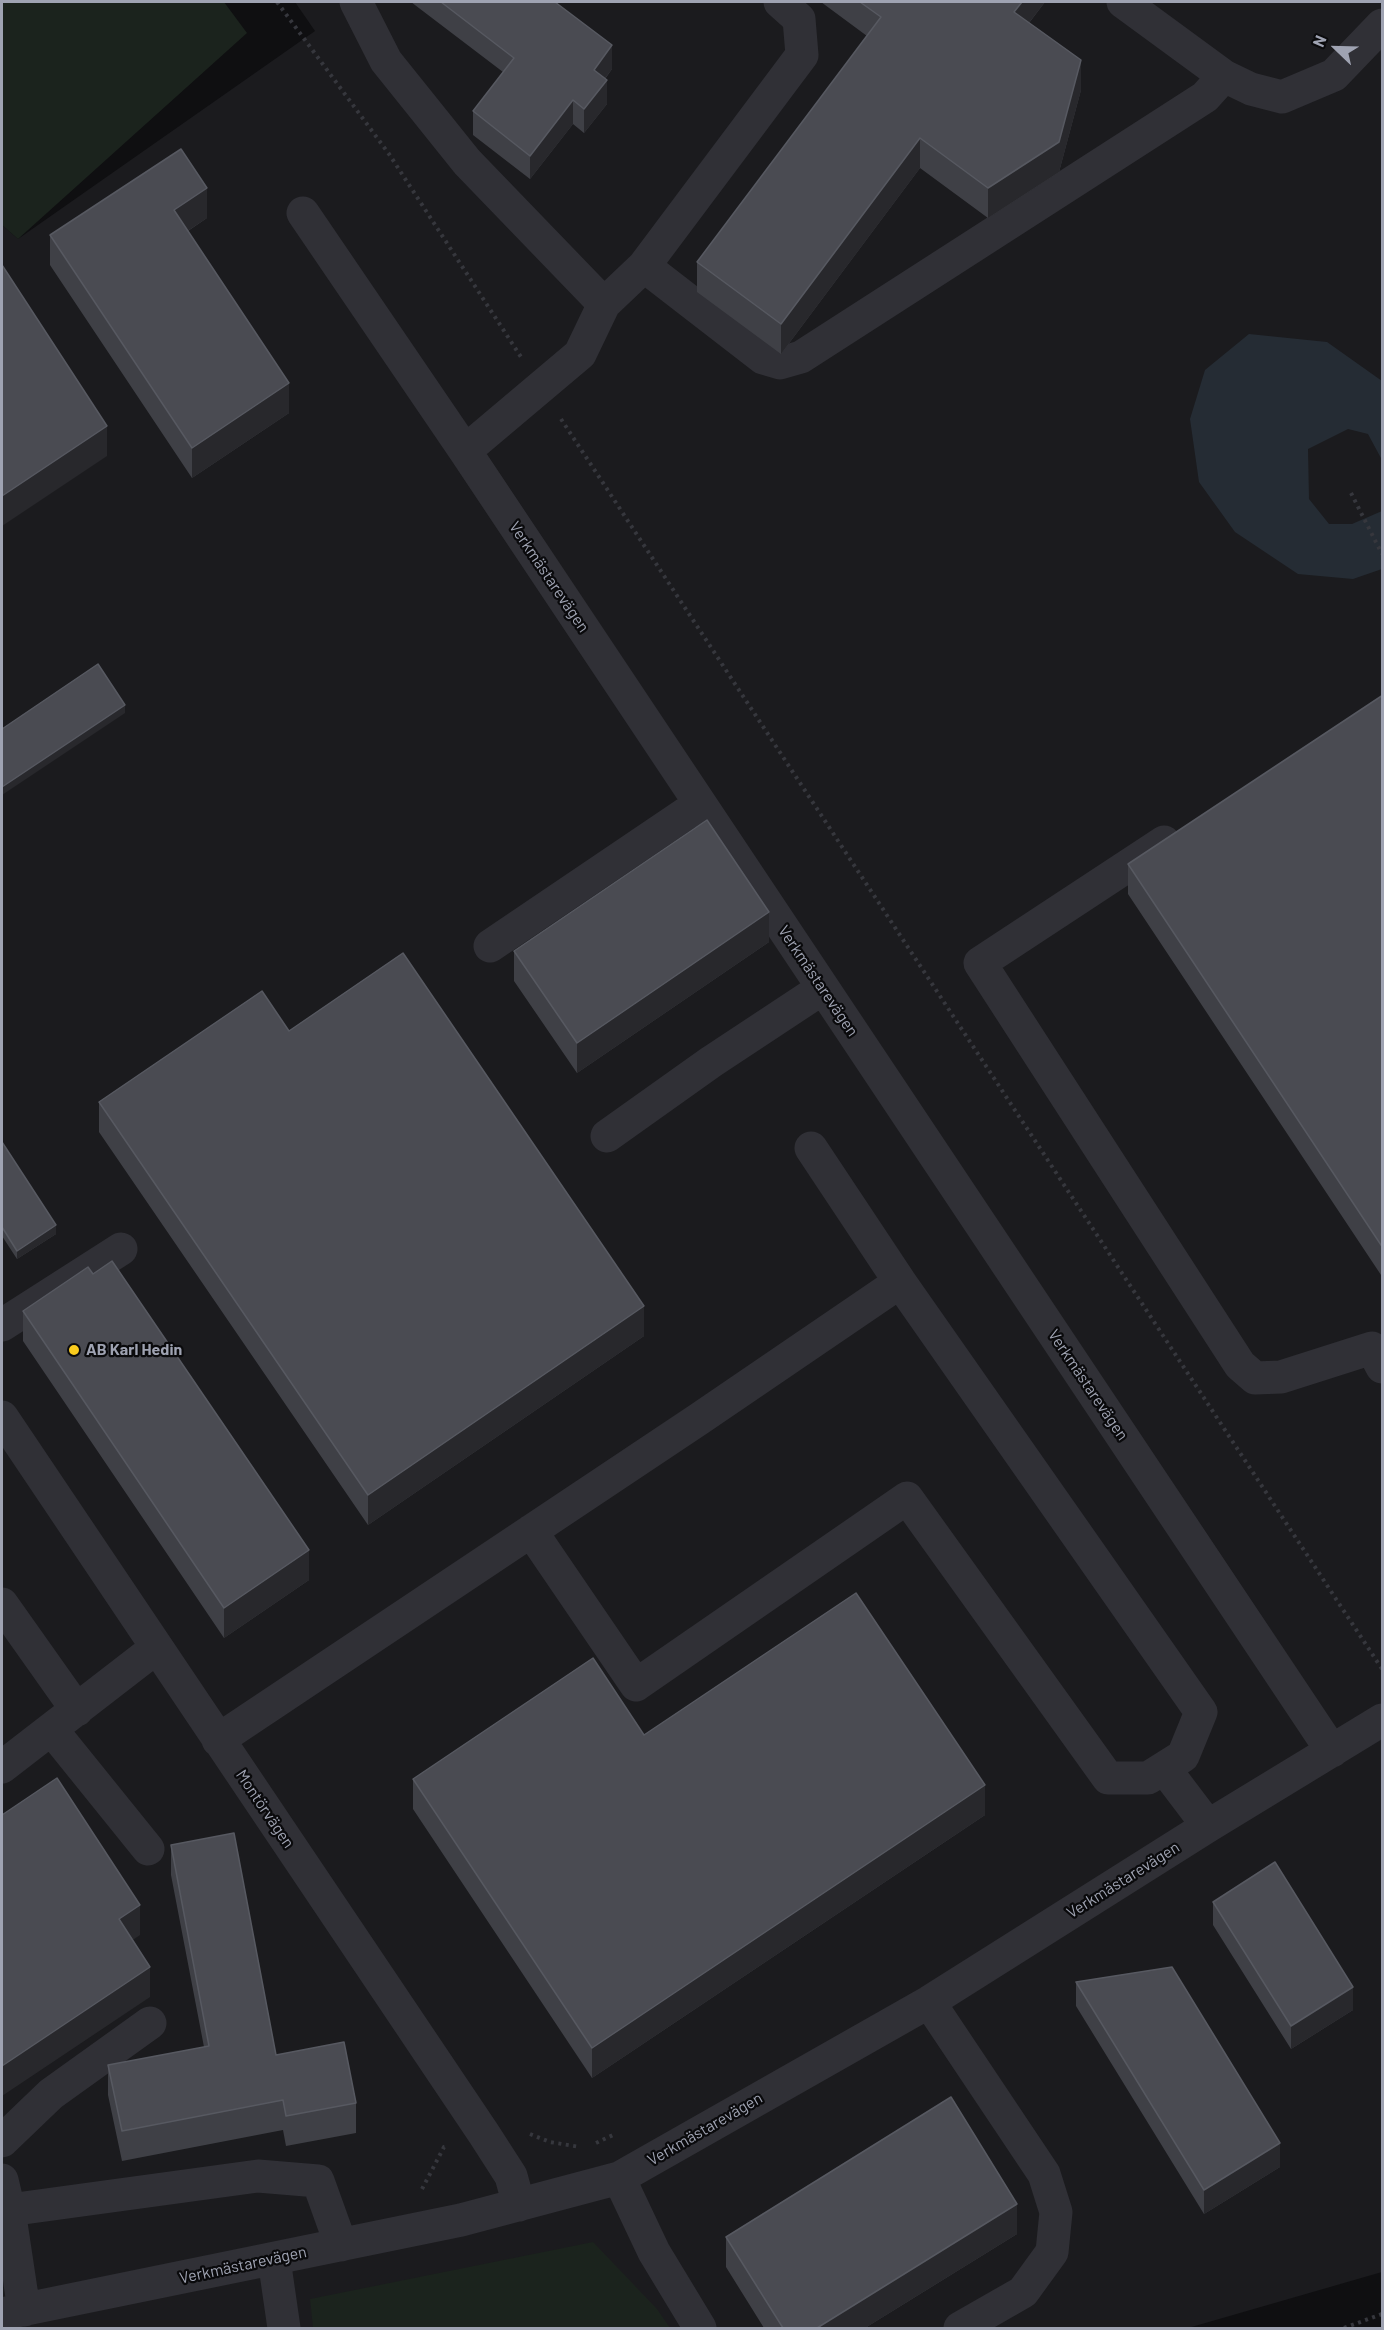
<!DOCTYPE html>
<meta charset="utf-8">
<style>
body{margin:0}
#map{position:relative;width:1384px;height:2330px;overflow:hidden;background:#0f0f11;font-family:Barlow,sans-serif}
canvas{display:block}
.frame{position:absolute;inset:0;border:3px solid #9fa3b2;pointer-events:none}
.north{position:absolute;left:1306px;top:18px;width:60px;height:60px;-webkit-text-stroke:4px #0a0a0c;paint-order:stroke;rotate:293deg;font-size:16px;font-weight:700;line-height:24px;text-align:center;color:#9fa3b2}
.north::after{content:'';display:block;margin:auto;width:21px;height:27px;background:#9fa3b2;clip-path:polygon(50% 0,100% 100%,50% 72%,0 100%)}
</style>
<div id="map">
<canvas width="1384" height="2330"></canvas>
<div class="frame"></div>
<div class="north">N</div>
</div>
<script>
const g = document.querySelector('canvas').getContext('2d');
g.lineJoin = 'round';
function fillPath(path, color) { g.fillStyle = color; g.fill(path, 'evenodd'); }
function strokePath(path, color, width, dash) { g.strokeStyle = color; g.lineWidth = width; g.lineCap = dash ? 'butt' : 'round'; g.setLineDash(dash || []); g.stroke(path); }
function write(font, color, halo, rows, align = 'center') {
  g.font = font + ' Barlow,sans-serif'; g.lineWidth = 4.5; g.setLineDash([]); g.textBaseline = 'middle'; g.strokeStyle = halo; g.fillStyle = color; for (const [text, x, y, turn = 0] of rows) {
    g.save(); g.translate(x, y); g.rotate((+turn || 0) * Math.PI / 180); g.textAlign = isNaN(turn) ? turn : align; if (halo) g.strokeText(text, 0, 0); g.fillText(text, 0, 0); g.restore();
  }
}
fillPath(new Path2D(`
 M295 2H1382V2272L1188 2328H2V225L18 239 315 31Z`), '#1b1b1e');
fillPath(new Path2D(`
 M2 2H224L247 33 18 239 2 225Z
 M593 2242 657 2309 670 2328H313L310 2299Z`), '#1b231d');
fillPath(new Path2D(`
 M1249 334 1327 342 1382 381V460L1368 434 1348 429 1308 449 1309 499 1329 524H1352L1382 511V569L1353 579 1298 574 1235 532 1199 482 1190 419 1205 370Z`), '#252c34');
strokePath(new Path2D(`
 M277 2 389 154 521 357
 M561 419 1382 1669
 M1351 493 1382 554
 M530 2134 550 2142 580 2147
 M596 2143 613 2135
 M422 2189 444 2147 449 2146
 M1344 2328 1382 2314`), '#36373d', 4, [3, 4.5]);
strokePath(new Path2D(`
 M356 2 386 61 467 162 604 304
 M1123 2 1224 76 1251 89 1282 97 1334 75 1382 25
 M303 213 465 451 1332 1751
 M644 266 763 358 780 363 801 357 1205 97 1224 76
 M465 451 580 354 604 304 644 266 802 55 799 19 780 2
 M1164 842 980 963 1240 1365 1255 1378 1281 1377 1372 1348 1382 1367
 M490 946 700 804
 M607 1136 711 1062 823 988
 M2 1325 121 1249
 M2 1417 484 2134 511 2176 519 2205
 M531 1531 636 1685 907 1498 1108 1778H1148L1183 1756 1201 1712 900 1282 811 1148
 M2 1604 77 1710
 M52 1730 148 1849
 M218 1740 699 1419 900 1282
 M2 1767 156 1648
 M1164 1768 1208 1826
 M929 2002 1044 2174 1056 2212 1052 2252 1023 2292 960 2328
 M2 2141 51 2094 150 2023
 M619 2178 654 2252 700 2328
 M2 2180 9 2210
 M274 2259 284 2328
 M24 2310 9 2210 258 2176 318 2181 341 2245
 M2 2314 461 2220 619 2178 929 2002 1208 1826 1382 1720`), '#303036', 33);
fillPath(new Path2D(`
 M411 2H555L612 69 605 79 607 104 584 133 573 124 530 179 473 135V111L503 72Z
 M821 2H1045L1029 23 1081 90 1059 172 988 218 920 168 781 354 697 292V262L867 36Z
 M207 218 188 231 289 413 192 478 50 265V235Z
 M1383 695V1278L1128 894V864Z
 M769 942 577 1073 514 981V951Z
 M289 1031 644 1336 368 1525 99 1132V1102Z
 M2 1142 56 1234 17 1259 2 1236Z
 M93 1274 309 1580 224 1638 23 1341V1311Z
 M644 1735 985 1815 592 2078 413 1809V1779Z
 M171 1845 276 2055 356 2103V2133L286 2146 283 2130 122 2161 108 2095V2065L204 2047 171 1875Z
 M1213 1902 1353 2010 1291 2049 1213 1925Z
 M1076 1982 1280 2167 1204 2214 1076 2006Z
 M1017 2234 865 2328H764L726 2267V2237Z`), '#3f4046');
fillPath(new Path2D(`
 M1022 2H1045L1014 42V12Z
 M612 45V69L594 93V70Z
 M1081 60V90L1059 172 988 218V188Z
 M607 80V104L584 133V109Z
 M573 100V124L530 179V156Z
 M920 138V168L781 354V324Z
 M207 188V218L174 240V210Z
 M289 383V413L192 478V448Z
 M107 426V456L2 526V496Z
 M125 705V713L2 795V787Z
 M769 912V942L577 1073V1043Z
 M56 1225V1234L17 1259V1251Z
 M644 1306V1336L368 1525V1495Z
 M309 1550V1580L224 1638V1608Z
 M985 1785V1815L592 2078V2048Z
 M140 1905V1935L119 1949V1919Z
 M150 1967V1997L2 2096V2066Z
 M1353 1987V2010L1291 2049V2026Z
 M1280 2143V2167L1204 2214V2190Z
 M1017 2204V2234L865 2328H817Z`), '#28282c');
const building = new Path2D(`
 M441 2H555L612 45 594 70 607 80 584 109 573 100 530 156 473 111 514 58Z
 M860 2H1022L1014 12 1081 60 1059 142 988 188 920 138 781 324 697 262 881 17Z
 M181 149 207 188 174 210 289 383 192 448 50 235Z
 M2 265 107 426 2 496Z
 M98 664 125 705 2 787V729Z
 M1383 695V1248L1128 864Z
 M707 820 769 912 577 1043 514 951Z
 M403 953 644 1306 368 1495 99 1102 262 991 289 1031Z
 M2 1142 56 1225 17 1251 2 1227Z
 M112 1261 309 1550 224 1608 23 1311 88 1267 93 1274Z
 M856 1593 985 1785 592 2048 413 1779 593 1658 644 1735Z
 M57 1778 140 1905 119 1919 150 1967 2 2066V1815Z
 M234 1833 276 2055 344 2042 356 2103 286 2116 283 2100 122 2131 108 2065 209 2046 171 1845Z
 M1275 1862 1353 1987 1291 2026 1213 1902Z
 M1172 1967 1280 2143 1204 2190 1076 1982Z
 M951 2097 1017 2204 817 2328H783L726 2237Z`);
fillPath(building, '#4a4b52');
strokePath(building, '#575961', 1.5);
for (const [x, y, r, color] of [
 [74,1350,6,"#facc1e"]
]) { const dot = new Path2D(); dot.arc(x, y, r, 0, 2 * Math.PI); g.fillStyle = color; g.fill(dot); strokePath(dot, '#0a0a0c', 2); }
write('16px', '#9fa3b2', '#0a0a0c', [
 ["Verkmästarevägen",549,577,56],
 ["Verkmästarevägen",818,981,56],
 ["Verkmästarevägen",1088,1385,56],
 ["Montörvägen",265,1809,56],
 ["Verkmästarevägen",1123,1880,-32],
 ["Verkmästarevägen",705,2129,-30],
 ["Verkmästarevägen",243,2265,-12]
]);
write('bold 16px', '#9fa3b2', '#0a0a0c', [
 ["AB Karl Hedin",86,1350]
], 'left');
</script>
